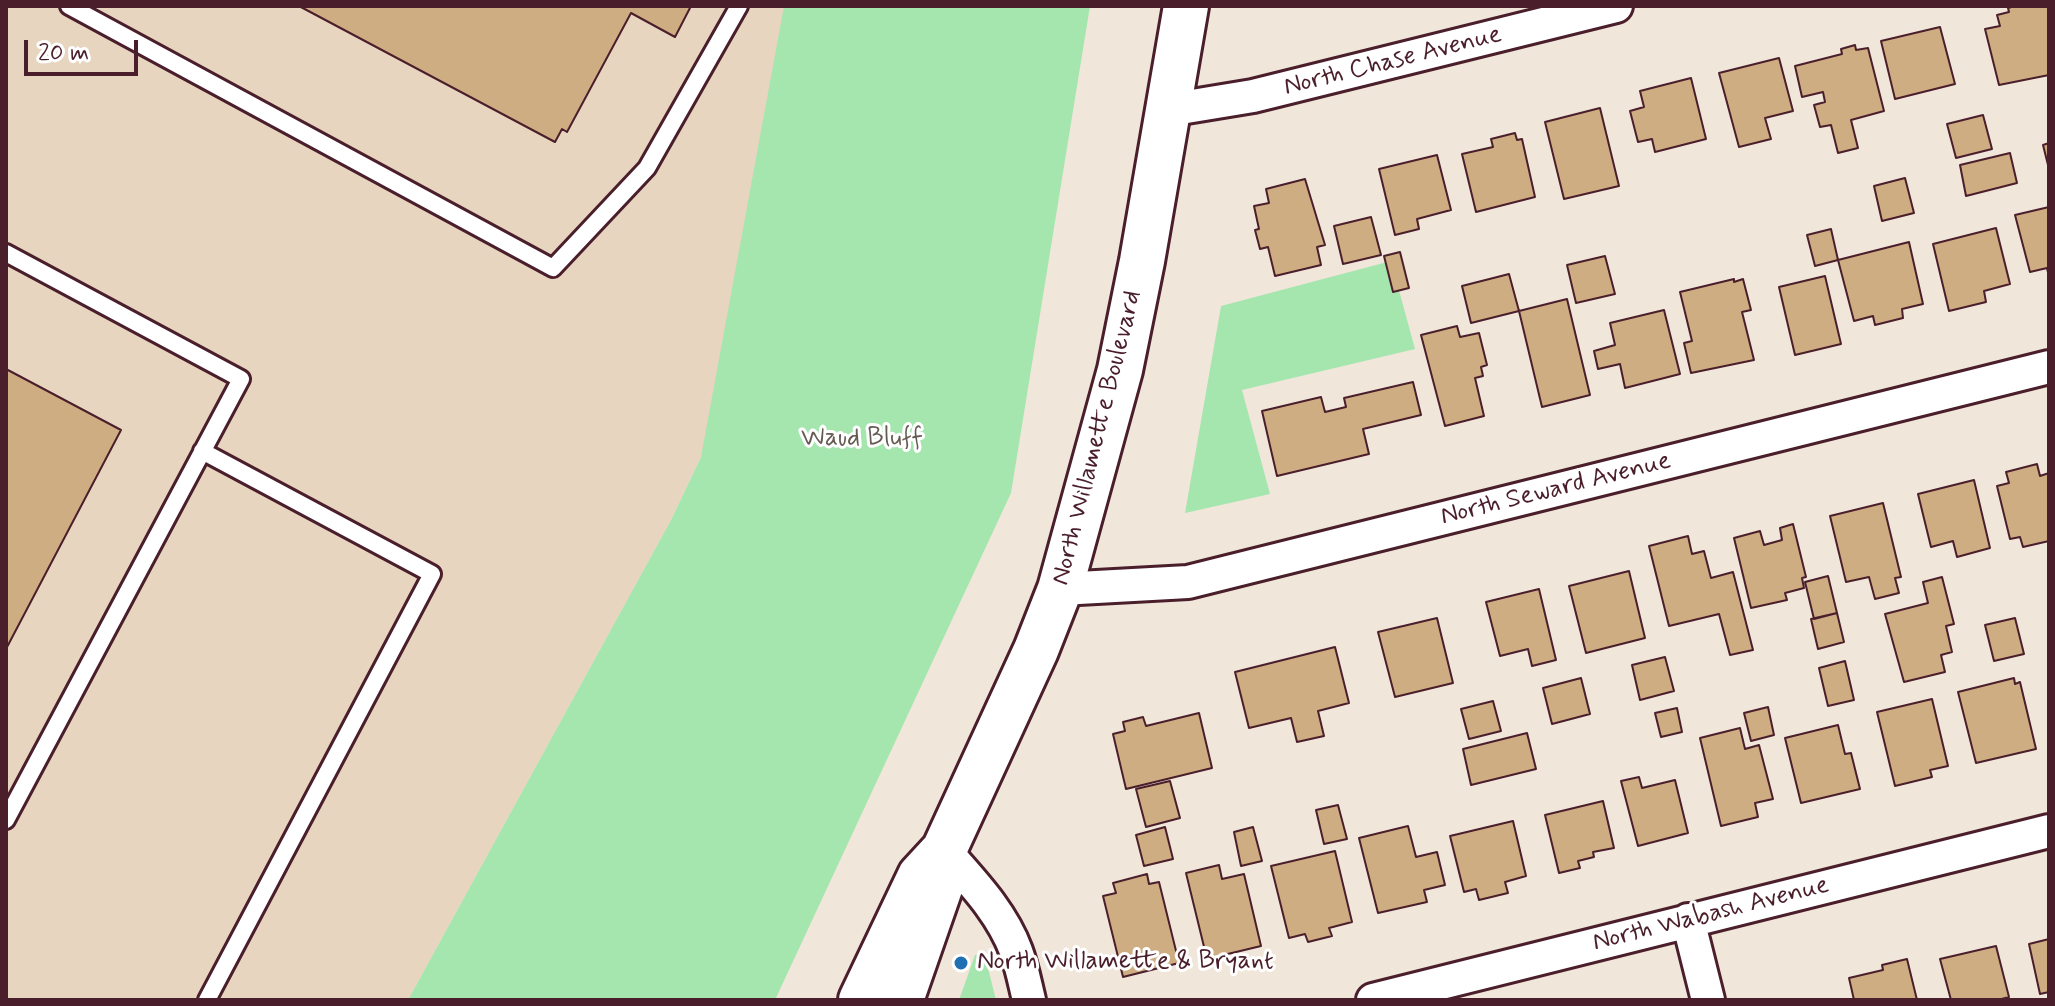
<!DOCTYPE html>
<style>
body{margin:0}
#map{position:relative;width:2055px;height:1006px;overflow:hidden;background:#f1e6da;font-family:Mynerve,sans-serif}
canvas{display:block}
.frame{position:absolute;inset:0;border:8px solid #4a1f2b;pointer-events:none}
.scale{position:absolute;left:24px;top:40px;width:114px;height:36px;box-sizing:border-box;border:4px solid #4a1f2b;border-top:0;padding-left:10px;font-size:24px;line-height:28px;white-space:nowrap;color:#4a1f2b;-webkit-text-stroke:6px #fff;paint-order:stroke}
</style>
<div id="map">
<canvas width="2055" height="1006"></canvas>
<div class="frame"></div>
<div class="scale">20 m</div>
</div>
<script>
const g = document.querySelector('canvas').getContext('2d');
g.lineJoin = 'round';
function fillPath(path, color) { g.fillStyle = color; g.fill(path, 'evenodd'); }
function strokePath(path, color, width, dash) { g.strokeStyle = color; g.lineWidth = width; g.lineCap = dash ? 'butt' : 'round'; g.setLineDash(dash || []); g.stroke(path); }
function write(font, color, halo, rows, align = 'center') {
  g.font = font + ' Mynerve,sans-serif'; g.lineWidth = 6; g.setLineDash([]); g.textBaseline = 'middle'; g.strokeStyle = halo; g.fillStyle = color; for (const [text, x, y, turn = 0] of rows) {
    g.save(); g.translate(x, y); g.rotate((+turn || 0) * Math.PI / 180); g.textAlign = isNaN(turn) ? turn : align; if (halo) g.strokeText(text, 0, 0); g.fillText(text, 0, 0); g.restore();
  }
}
fillPath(new Path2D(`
 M6 6H811L722 412 671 520 408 1000H6Z`), '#e7d5c0');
fillPath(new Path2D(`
 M784 6H1090L1011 493 775 1000H408L671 520 701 457Z
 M1391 261 1415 349 1242 390 1270 494 1185 513 1221 306Z
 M980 953 985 956 996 1000H959L975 955Z`), '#a5e6af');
const building = new Path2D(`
 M299 6H691L675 37 631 13 567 132 562 129 555 142Z
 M2015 6H2049V75L1999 85 1985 29 2000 26 1997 15 2009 12 2008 8Z
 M1940 27 1955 84 1895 99 1881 41Z
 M1855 45 1856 50 1868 48 1884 111 1851 120 1858 148 1838 153 1831 125 1820 127 1814 105 1825 102 1823 92 1802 97 1795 66 1842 54 1841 49Z
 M1779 58 1793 111 1765 118 1771 139 1739 147 1719 73Z
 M1691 78 1706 139 1655 152 1652 139 1638 142 1630 111 1644 107 1640 91Z
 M1600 108 1619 186 1564 199 1545 122Z
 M1983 115 1992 149 1956 158 1947 124Z
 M1515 133 1517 140 1522 139 1535 197 1476 212 1462 154 1493 147 1491 139Z
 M2049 143V169L2043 145Z
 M2010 153 2017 183 1966 196 1960 165Z
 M1437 155 1451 210 1417 219 1419 229 1395 235 1379 169Z
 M1905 178 1914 213 1882 221 1874 186Z
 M1305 179 1325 245 1317 247 1321 265 1275 276 1268 247 1260 249 1255 230 1259 229 1254 206 1269 203 1266 189Z
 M2049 207V277L2047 268 2030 272 2015 215Z
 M1371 217 1381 255 1343 264 1334 226Z
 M1996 228 2010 284 1984 291 1986 302 1949 311 1933 244Z
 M1831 229 1838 260 1815 266 1807 235Z
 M1909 242 1923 304 1902 309 1903 318 1875 325 1873 316 1854 321 1838 260Z
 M1400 252 1409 288 1393 292 1384 256Z
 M1605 256 1615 294 1576 303 1567 265Z
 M1509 274 1519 311 1471 323 1462 286Z
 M1825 276 1841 344 1795 355 1779 287Z
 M1734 279V282L1743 279 1751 310 1742 312 1754 360 1691 373 1684 343 1692 341 1680 292Z
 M1567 299 1590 395 1542 407 1519 311Z
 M1664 310 1680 374 1625 388 1620 364 1598 369 1594 351 1615 345 1610 323Z
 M1457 326 1460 337 1479 333 1487 365 1481 367 1483 376 1475 378 1484 416 1445 426 1421 335Z
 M6 369 121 430 6 649Z
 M1413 382 1421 415 1363 429 1369 454 1277 476 1262 411 1321 397 1325 412 1346 407 1344 398Z
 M2037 464 2040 476 2049 473V541L2023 547 2020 537 2010 539 1997 486 2009 483 2006 472Z
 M1974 480 1990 548 1957 557 1953 541 1931 547 1918 494Z
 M1883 503 1901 577 1895 578 1899 593 1875 599 1869 577 1846 582 1830 516Z
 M1793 524 1806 577 1802 578 1804 588 1785 593 1787 600 1751 608 1734 538 1760 531 1764 545 1782 540 1780 528Z
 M1688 536 1692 554 1704 551 1711 578 1733 572 1753 650 1730 655 1719 614 1669 626 1649 546Z
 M1629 571 1645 638 1586 653 1569 586Z
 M1828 576 1837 613 1814 619 1805 582Z
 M1942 577 1954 624 1946 626 1952 652 1941 655 1945 672 1904 682 1885 614 1928 603 1923 582Z
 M1539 589 1556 660 1532 666 1528 649 1500 656 1486 602Z
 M1837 613 1844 642 1818 649 1811 619Z
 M1437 618 1453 683 1395 697 1378 632Z
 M2015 618 2024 654 1994 661 1985 625Z
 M1335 647 1349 703 1318 711 1324 736 1297 742 1291 718 1249 728 1235 672Z
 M1665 657 1674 691 1640 700 1632 665Z
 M1845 661 1854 700 1828 706 1819 668Z
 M1581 678 1590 714 1552 724 1543 688Z
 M2014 678 2015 684 2020 682 2036 749 1976 763 1958 692Z
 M1932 699 1948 766 1930 770 1932 777 1895 786 1877 712Z
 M1493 701 1501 731 1469 739 1461 709Z
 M1768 707 1774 735 1751 741 1744 713Z
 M1677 708 1682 732 1661 737 1655 713Z
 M1199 713 1212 768 1126 789 1113 734 1125 731 1123 722 1143 717 1146 726Z
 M1838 725 1845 754 1851 753 1860 789 1801 803 1785 738Z
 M1740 728 1745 749 1759 745 1773 799 1755 803 1758 817 1721 826 1700 738Z
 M1527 733 1536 769 1471 785 1463 749Z
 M1639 777 1642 788 1675 780 1688 833 1638 846 1621 781Z
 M1170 781 1180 818 1146 827 1136 789Z
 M1603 801 1614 848 1593 852 1594 857 1578 861 1580 868 1559 873 1545 815Z
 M1338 805 1347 839 1324 844 1316 810Z
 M1513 821 1526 876 1505 882 1508 893 1479 900 1476 889 1464 892 1450 836Z
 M1408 826 1416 857 1437 852 1445 885 1424 890 1427 902 1378 913 1359 838Z
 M1165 827 1173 859 1144 866 1136 835Z
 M1253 827 1262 861 1241 866 1234 832Z
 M1335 851 1352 922 1329 928 1332 936 1308 942 1305 934 1289 938 1271 866Z
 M1219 865 1222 879 1244 874 1261 946 1207 959 1186 873Z
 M1147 874 1149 884 1159 882 1179 963 1123 977 1103 896 1116 893 1113 883Z
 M2049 939V992L2040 994 2029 944Z
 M1996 946 2009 997 1998 1000H1951L1940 959Z
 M1907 959 1917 1000H1854L1849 978 1883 970 1882 965Z`);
fillPath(building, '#cfad82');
strokePath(building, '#4a1f2b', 2);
const service = new Path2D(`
 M69 6 553 268 647 168 739 6
 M6 253 241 379 6 820
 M202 451 432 574 207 1000`);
const minor = new Path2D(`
 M1168 110 1253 96 1616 6
 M1060 589 1188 582 2049 367
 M944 850C971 881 1001 911 1016 951 1022 967 1025 984 1029 1000
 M1688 920 1708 1000
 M1373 1000 2049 831`);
const secondary = new Path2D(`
 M861 1000 920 876 944 850 1036 650 1060 589 1120 370 1142 261 1186 6
 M901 1000 941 885`);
strokePath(service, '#4a1f2b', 22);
strokePath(minor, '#4a1f2b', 38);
strokePath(secondary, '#4a1f2b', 50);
strokePath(service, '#fff', 16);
strokePath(minor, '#fff', 32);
strokePath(secondary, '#fff', 44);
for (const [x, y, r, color] of [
 [961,963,8,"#1f6fb2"]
]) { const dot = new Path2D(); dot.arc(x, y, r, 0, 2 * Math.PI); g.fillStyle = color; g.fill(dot); strokePath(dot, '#fff', 3); }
write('26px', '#4a1f2b', '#fff', [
 ["North Chase Avenue",1393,62,-14],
 ["North Willamette Boulevard",1098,438,-76],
 ["North Seward Avenue",1556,490,-14],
 ["North Wabash Avenue",1711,915,-14]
]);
write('26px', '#655b53', '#fff', [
 ["Waud Bluff",862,440]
]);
write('26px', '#4a1f2b', '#fff', [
 ["North Willamette & Bryant",977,963]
], 'left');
</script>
